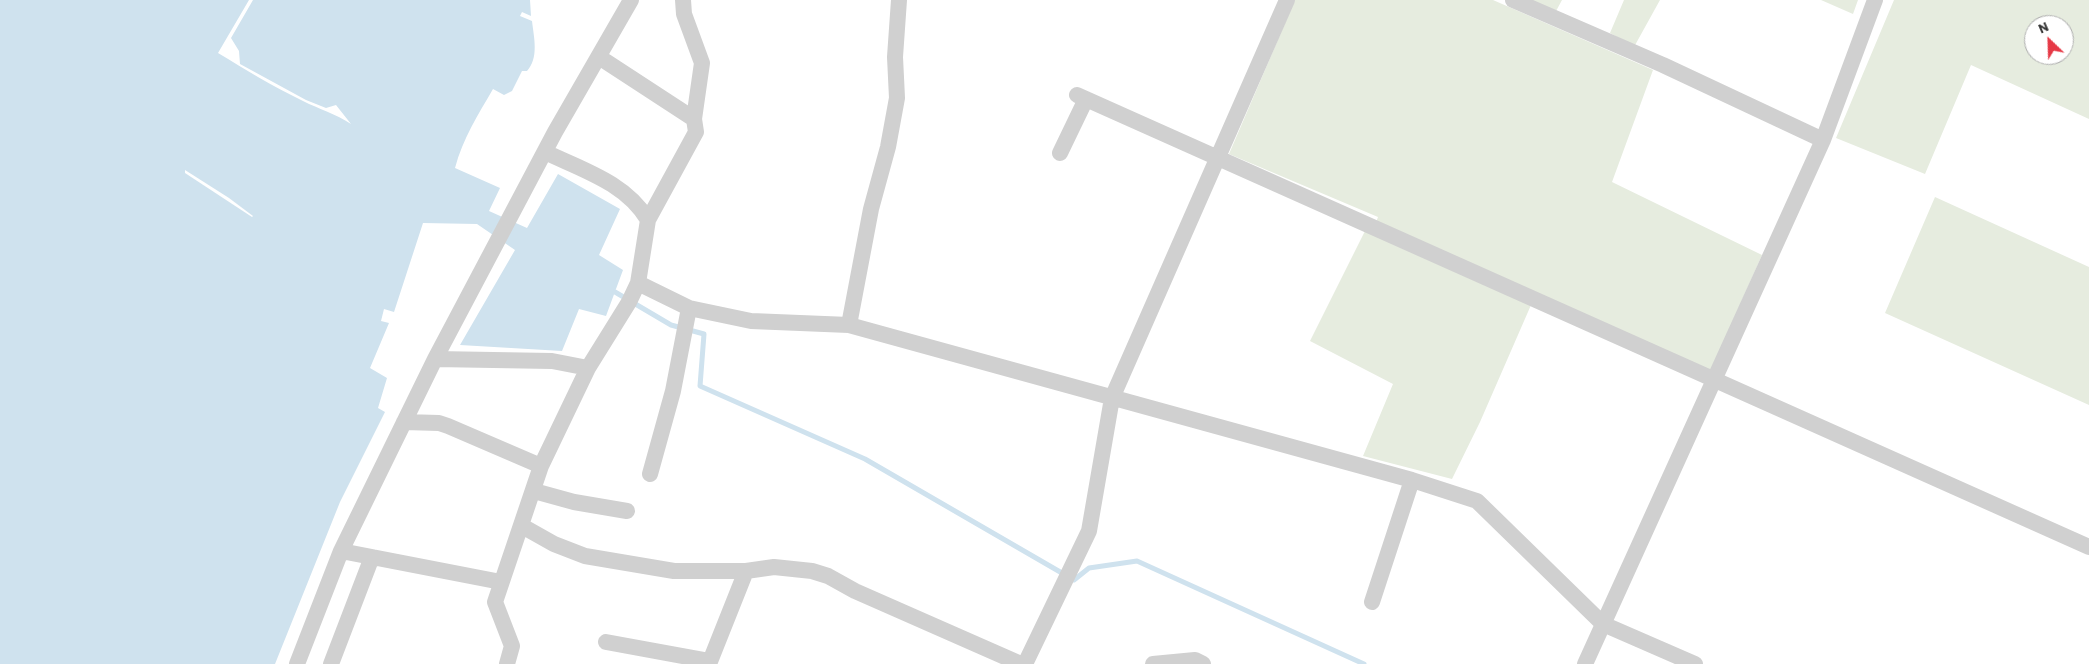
<!DOCTYPE html>
<style>
body{margin:0}
#map{position:relative;width:2089px;height:664px;overflow:hidden;background:#fff;font-family:Barlow,sans-serif}
canvas{display:block}
.north{position:absolute;left:2024px;top:15px;width:50px;height:50px;box-sizing:border-box;background:#fff;border:1px solid #adadad;border-radius:50%;rotate:336deg;font-size:14px;font-weight:700;line-height:20px;text-align:center;color:#333}
.north::after{content:'';display:block;margin:auto;width:18px;height:22px;background:#e63946;clip-path:polygon(50% 0,100% 100%,50% 72%,0 100%)}
</style>
<div id="map">
<canvas width="2089" height="664"></canvas>
<div class="north">N</div>
</div>
<script>
const g = document.querySelector('canvas').getContext('2d');
g.lineJoin = 'round';
function fillPath(path, color) { g.fillStyle = color; g.fill(path, 'evenodd'); }
function strokePath(path, color, width, dash) { g.strokeStyle = color; g.lineWidth = width; g.lineCap = dash ? 'butt' : 'round'; g.setLineDash(dash || []); g.stroke(path); }
fillPath(new Path2D(`
 M1295 0H1493L1653 70 1612 182 1762 255 1711 370 1375 225 1378 217 1229 154Z
 M1525 0H1562L1555 13Z
 M1624 0H1660L1634 47 1610 33Z
 M1821 0H1858L1853 14Z
 M1894 0H2089V119L1971 65 1925 174 1836 138ZM2034 25H2064V55H2034Z
 M1935 197 2089 267V405L1885 313Z
 M1365 231 1531 305 1480 422 1452 479 1363 456 1393 384 1310 341Z`), '#e6ecdf');
fillPath(new Path2D(`
 M0 0H249L218 53C246 70 274 87 303 101 319 109 336 114 351 124L336 105 326 108 306 100 240 64 239 51 231 38 253 0H530L531 16 522 12 520 16 532 21C534 38 539 58 527 71H522L512 91 504 95 493 89C478 115 463 138 455 168L500 188 489 211 527 228 558 174 620 209 599 255 623 270 606 316 579 309 562 351 460 345 515 250 477 224 423 223 394 312 384 309 381 321 389 323 370 368 387 378 378 408 385 412 340 502 275 664H0Z`), '#cfe2ee');
fillPath(new Path2D(`
 M185 170 229 198 253 216 252 217 185 173Z`), '#fff');
strokePath(new Path2D(`
 M615 292 671 325 704 334 700 386 865 459 1074 580 1089 568 1137 561 1364 664`), '#cfe2ee', 5);
strokePath(new Path2D(`
 M1513 0 1663 65 1823 140
 M599 57 694 119
 M1077 95 2089 547
 M545 152C583 170 626 183 648 220
 M1060 153 1086 99
 M638 283 689 308 751 321 849 325 1412 480 1477 501 1603 624 1695 664
 M849 325 871 209 888 147 897 98 895 57 899 0
 M435 359 552 361 588 368
 M404 422 439 423 448 426 541 466
 M650 474 673 391 689 308
 M534 491 574 502 627 511
 M522 526 554 544 585 556 674 571H746L774 567 812 571 828 576 855 591 1021 664
 M341 551 501 582
 M1372 602 1412 480
 M606 642 710 661
 M297 664 341 551 435 359 555 132 631 0
 M331 664 372 557
 M507 664 512 646 495 602 541 466 588 368 629 302 638 283 648 220 696 132 694 119 702 63 684 14 683 0
 M709 664 746 571
 M1025 664 1089 531 1112 398 1287 0
 M1153 664 1195 660 1203 664
 M1585 664 1823 140 1875 0`), '#d0d0d0', 16);
</script>
